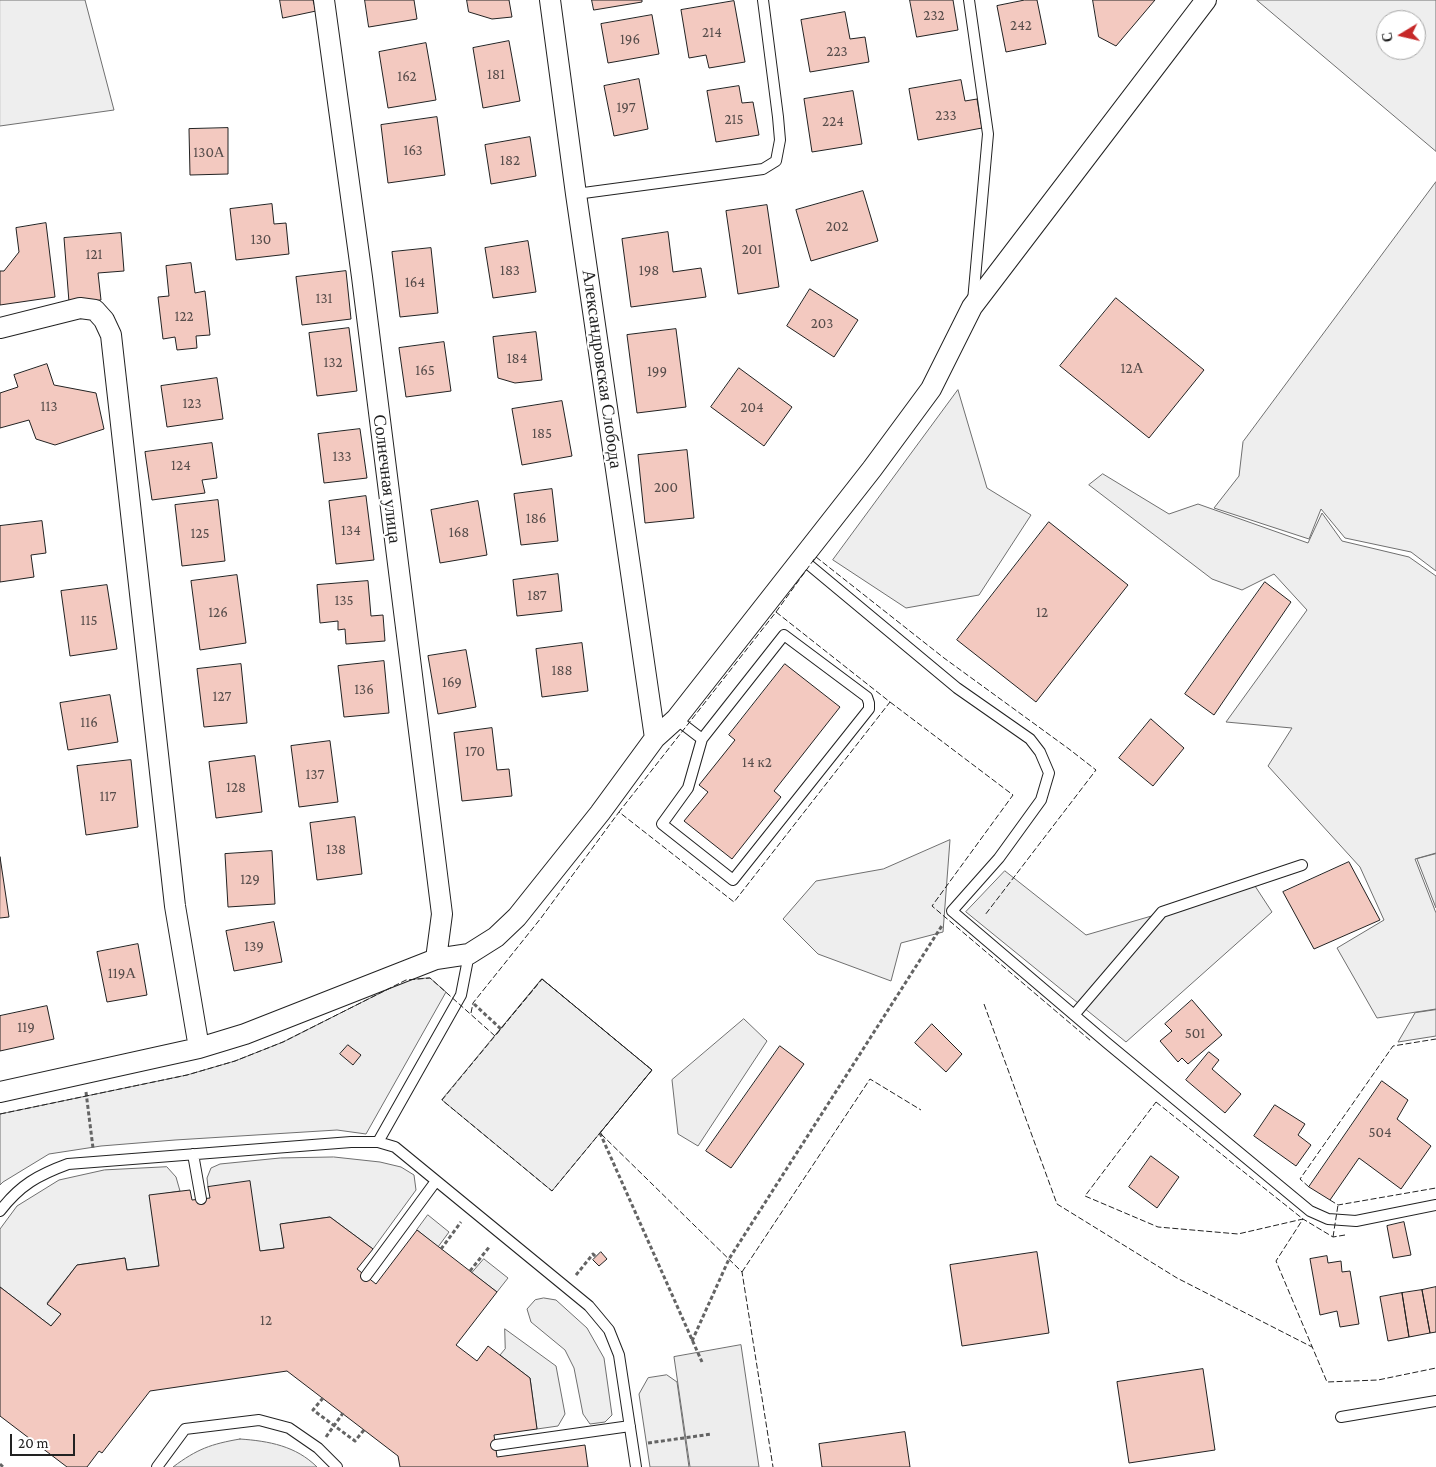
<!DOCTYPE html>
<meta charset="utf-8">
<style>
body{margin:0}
#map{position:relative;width:1436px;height:1467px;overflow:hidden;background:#fff;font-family:"Crimson Pro",serif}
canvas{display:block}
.north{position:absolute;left:1376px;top:10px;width:50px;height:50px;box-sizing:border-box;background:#fff;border:1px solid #a7a7a7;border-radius:50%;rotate:261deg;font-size:14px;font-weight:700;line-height:20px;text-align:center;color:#222}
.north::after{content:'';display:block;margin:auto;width:18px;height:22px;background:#c62828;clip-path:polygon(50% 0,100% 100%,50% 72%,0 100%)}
.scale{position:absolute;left:10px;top:1434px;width:65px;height:22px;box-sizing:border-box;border:2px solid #222;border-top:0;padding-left:6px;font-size:15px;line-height:18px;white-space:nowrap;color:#222;-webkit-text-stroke:4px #fff;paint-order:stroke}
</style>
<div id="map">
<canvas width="1436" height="1467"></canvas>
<div class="north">С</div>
<div class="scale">20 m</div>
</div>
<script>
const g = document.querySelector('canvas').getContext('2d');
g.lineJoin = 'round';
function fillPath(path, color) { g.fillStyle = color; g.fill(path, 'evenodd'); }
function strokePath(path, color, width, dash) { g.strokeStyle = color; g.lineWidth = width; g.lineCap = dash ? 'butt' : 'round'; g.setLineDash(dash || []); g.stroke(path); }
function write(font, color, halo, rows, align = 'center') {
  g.font = font + ' "Crimson Pro",serif'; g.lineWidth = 4; g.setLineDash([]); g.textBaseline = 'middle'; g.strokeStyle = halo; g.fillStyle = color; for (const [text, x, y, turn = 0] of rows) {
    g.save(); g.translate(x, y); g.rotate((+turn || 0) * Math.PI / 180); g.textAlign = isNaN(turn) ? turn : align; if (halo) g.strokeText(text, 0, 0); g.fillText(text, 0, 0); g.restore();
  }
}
const green = new Path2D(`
 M0 0H85L114 110 0 126Z
 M1257 0H1436V151ZM1386 20H1416V50H1386Z
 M1436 182V571L1411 552 1345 538 1321 509 1309 539 1214 508 1239 476 1243 442Z
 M958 390 987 488 1031 515 979 595 906 608 833 560Z
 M1103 474 1169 514 1198 504 1308 543 1322 513 1342 541 1409 557 1436 576V853L1415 859 1436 913V1009L1377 1018 1337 948 1384 920 1360 867 1268 766 1292 728 1226 722 1307 610 1274 574 1242 590 1212 579 1089 485Z
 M950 840 943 932 901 943 891 981 818 954 783 919 816 881 883 869Z
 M1436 854V908L1417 859Z
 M1005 871 1086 935 1255 886 1272 912 1126 1042 966 912Z
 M430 978 446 992 366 1134 337 1130 175 1140 101 1146 49 1154 3 1182 0 1185V1114L187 1075 235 1061 283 1042 406 980Z
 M542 979 652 1070 552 1191 442 1100Z
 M1436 1010V1036L1398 1042 1415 1013Z
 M744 1019 767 1041 698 1146 678 1134 672 1080Z
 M334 1157 380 1162 401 1167 414 1175 416 1190 373 1249 330 1217 281 1224 284 1248 260 1251 208 1187 207 1178 211 1168 220 1164 280 1158Z
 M167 1167 176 1177 180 1191 150 1196 159 1266 127 1270 125 1258 77 1265 47 1303 61 1314 51 1326 0 1287V1229L17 1206 59 1180 104 1170Z
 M428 1215 449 1232 438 1247 417 1230Z
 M484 1259 508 1278 497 1292 472 1273Z
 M544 1298 556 1300 587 1328 604 1358 612 1415 605 1422 590 1424 583 1414 574 1368 565 1350 531 1322 527 1309 535 1300Z
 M505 1329 556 1366 565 1414 558 1426 537 1429 530 1378 500 1355 505 1349Z
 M667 1375 677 1382 689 1467H650L639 1394 648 1378Z
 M240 1439C269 1441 296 1446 317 1467H173C197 1449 211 1444 240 1439Z`);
fillPath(green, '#eee');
strokePath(green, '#6f6f6f', 1);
const parking = new Path2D(`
 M741 1345 759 1467H690L674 1357Z`);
fillPath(parking, '#ededed');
strokePath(parking, '#6f6f6f', 1);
const building = new Path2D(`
 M280 0H313L316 11 283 18Z
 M365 0H414L417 19 369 27Z
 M467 0H509L512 17 492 19 469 12Z
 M592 0H642V2L594 10Z
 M910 0H953L958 30 917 37Z
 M1025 0H1037L1046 44 1006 52 997 6Z
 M1093 0H1155L1116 46 1099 37Z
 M734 1 745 62 709 68 706 55 689 58 681 10Z
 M845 12 850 39 865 37 869 62 810 72 801 20Z
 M652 15 659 54 608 63 601 24Z
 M509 41 520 101 483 108 473 48Z
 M426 43 436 100 388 108 379 52Z
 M639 79 648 129 614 136 604 86Z
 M961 80 965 101 977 99 982 128 918 140 909 89Z
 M739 86 742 103 753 102 759 135 716 142 707 91Z
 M853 91 862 144 812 152 804 99Z
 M437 117 445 175 388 183 381 125Z
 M228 128V174L190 175 189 129Z
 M530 137 536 176 491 184 485 145Z
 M863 191 878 241 811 261 796 210Z
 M272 204 274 224 286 223 289 254 236 260 230 209Z
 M767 205 779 287 738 294 726 211Z
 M46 223 55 297 0 305V271H4L19 252 16 228Z
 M668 232 673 272 701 268 706 297 631 307 622 239Z
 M121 233 124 271 98 273 101 300 69 302 64 238Z
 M528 241 536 292 493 298 485 248Z
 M431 248 438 313 400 317 392 252Z
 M191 263 195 293 205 291 210 335 196 336 197 348 177 350 175 337 163 339 158 297 169 296 166 266Z
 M346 271 351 319 302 325 296 277Z
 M810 289 858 320 834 357 787 326Z
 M1116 298 1204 370 1149 438 1060 366Z
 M349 328 357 391 317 396 309 333Z
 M676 329 686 407 637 413 627 335Z
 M536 332 542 380 515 383 498 378 493 337Z
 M444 342 451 391 406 397 399 348Z
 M47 364 54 385 96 393 104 429 55 445 36 439 29 420 0 428V393L18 387 14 375Z
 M739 368 792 407 764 446 711 407Z
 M217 378 223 419 167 427 161 386Z
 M562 401 572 456 522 465 512 409Z
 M360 429 367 478 324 483 318 434Z
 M212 443 217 478 202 480 205 493 152 500 145 452Z
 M687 450 694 518 645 523 638 455Z
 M552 489 558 541 521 545 514 494Z
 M366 496 374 560 336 564 329 501Z
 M218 500 225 561 182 566 175 505Z
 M478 501 487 555 440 563 431 510Z
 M42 521 46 553 31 555 34 577 0 582V526Z
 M1049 522 1128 585 1036 702 957 640Z
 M558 574 562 611 517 616 513 580Z
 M237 575 246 643 200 650 191 581Z
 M368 581 371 616 383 615 385 641 346 644 345 629 338 630V621L320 623 317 585Z
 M1265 582 1291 602 1214 715 1185 694Z
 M107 585 117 649 70 656 61 591Z
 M582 643 588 691 542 697 536 649Z
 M466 650 476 707 438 714 428 656Z
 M384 661 389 713 344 717 338 666Z
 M241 664 247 723 204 727 197 669Z
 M785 664 840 707 774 791 781 797 732 859 684 821 708 792 699 785 735 740 729 735Z
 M110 695 118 742 68 750 60 703Z
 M1151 719 1184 748 1153 786 1119 758Z
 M492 728 497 770 509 769 512 796 462 801 454 733Z
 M330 741 338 802 299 807 291 746Z
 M255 756 262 812 216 818 209 762Z
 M131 760 138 827 86 835 77 766Z
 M355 817 362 874 317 880 310 823Z
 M272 851 275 904 228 907 225 854Z
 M0 857 9 917 0 918Z
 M1349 862 1380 920 1314 949 1283 892Z
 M274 922 282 962 234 971 226 931Z
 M138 944 147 995 107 1002 97 952Z
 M1192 1000 1222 1035 1188 1064 1182 1058 1178 1062 1160 1041 1172 1031 1165 1024Z
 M47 1006 54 1039 0 1051V1016Z
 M932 1024 962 1054 946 1072 915 1043Z
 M348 1045 361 1055 353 1065 340 1054Z
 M780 1046 804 1064 731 1168 706 1151Z
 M1209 1052 1219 1060 1212 1069 1241 1094 1225 1113 1186 1080Z
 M1382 1081 1408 1100 1397 1119 1431 1146 1401 1189 1359 1158 1330 1200 1309 1187Z
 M1275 1105 1305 1124 1298 1135 1311 1145 1296 1166 1254 1136Z
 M1151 1156 1179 1177 1157 1208 1129 1187Z
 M250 1181 260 1251 284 1248 280 1224 330 1217 373 1249 357 1269 376 1284 417 1230 497 1292 456 1345 477 1361 488 1346 530 1378 537 1429 494 1435 497 1457 585 1445 588 1467H400L398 1456 287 1371 150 1391 102 1453 99 1451 87 1467H67L0 1416V1287L51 1326 61 1314 47 1304 77 1265 125 1258 127 1270 159 1266 149 1195 190 1190 192 1200 210 1198 208 1187Z
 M1404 1222 1411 1255 1393 1258 1387 1226Z
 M601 1252 607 1259 599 1266 593 1260Z
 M1037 1252 1049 1333 962 1346 950 1265Z
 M1327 1256 1328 1263 1341 1261 1342 1272 1350 1271 1359 1324 1340 1327 1337 1311 1320 1315 1310 1259Z
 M1436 1287V1332L1430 1333 1422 1290Z
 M1422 1290 1430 1333 1409 1337 1402 1293Z
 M1402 1293 1409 1337 1388 1341 1380 1297Z
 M1203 1369 1215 1450 1129 1463 1117 1382Z
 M905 1432 910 1467H822L819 1444Z`);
fillPath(building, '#f3c9c0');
strokePath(building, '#222', 1);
const lane = new Path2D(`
 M969 0 988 134 973 301
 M576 194 763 169 776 161 780 140 778 117 763 0
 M802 559 957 688 1030 739 1040 752 1049 773 1041 800 999 858 952 911 1107 1043 1310 1211 1328 1219 1356 1221 1436 1205
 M784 635 867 697 869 703V709L733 880 662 824 688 788 702 739Z
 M676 719 702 739
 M1074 1015 1162 912 1302 865
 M378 1142 461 995 469 954
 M193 1154 201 1199
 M0 1211C20 1185 38 1175 68 1164L351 1142H378L395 1147 589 1306 609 1330 619 1355 636 1467
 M366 1276 436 1181
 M1341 1417 1436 1401
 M496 1445 630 1426
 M157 1467 185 1429 259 1420 289 1428 318 1448 337 1467`);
const street = new Path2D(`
 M324 0 362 277 442 914 436 959
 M550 0 576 194 655 738
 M0 328 80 308 95 310 104 320 111 335 175 906 199 1048
 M0 1092 199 1048 245 1034 436 959 469 954 496 937 517 917 600 813 655 738 676 719 872 469 931 389 972 307 1206 0`);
strokePath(lane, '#222', 12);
strokePath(street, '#222', 22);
strokePath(new Path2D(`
 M474 1004 501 1029
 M86 1092 93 1148
 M600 1133 702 1362
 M441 1249 461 1222
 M470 1271 490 1246
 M576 1275 593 1254 596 1257
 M692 1341 729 1259 943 924
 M323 1398 313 1410 355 1441 364 1430
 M326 1437 343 1413
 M648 1443 712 1434
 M0 1464 3 1467`), '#646464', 3, [4, 2.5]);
strokePath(lane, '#fff', 10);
strokePath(street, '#fff', 20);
strokePath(new Path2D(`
 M816 557 944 658 1069 749 1096 770 985 915
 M776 612 890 702 734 902 619 812Z
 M776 612 815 558
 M890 702 1013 795 932 906 1091 1041
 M542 979 652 1070 552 1191 442 1100Z
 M984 1004 1057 1204 1177 1278 1312 1347
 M471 1013 473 1003 541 918 619 812
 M1156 1102 1303 1219 1238 1234 1158 1227 1085 1196Z
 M0 1114 187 1075 235 1061 283 1042 406 980 430 978 495 1036 542 979 652 1070 600 1133 742 1272 773 1467
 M1309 1187 1300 1179 1393 1046 1436 1039
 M1330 1200 1338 1205 1436 1188
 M1345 1235 1333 1237 1303 1219 1276 1261 1327 1382 1378 1380 1436 1368
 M1333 1237 1338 1205
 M742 1272 870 1079 921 1110`), '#222', 1, [6, 2.5]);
write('15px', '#564c4a', null, [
 ["232",934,15],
 ["242",1021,25],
 ["214",712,32],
 ["196",630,39],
 ["223",837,51],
 ["181",496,74],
 ["162",407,76],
 ["197",626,107],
 ["233",946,115],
 ["215",734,119],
 ["224",833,121],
 ["163",413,150],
 ["130А",209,152],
 ["182",510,160],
 ["202",837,226],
 ["130",261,239],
 ["201",752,249],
 ["121",94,254],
 ["183",510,270],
 ["198",649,270],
 ["164",415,282],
 ["131",324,298],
 ["122",184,316],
 ["203",822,323],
 ["184",517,358],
 ["132",333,362],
 ["12А",1132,368],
 ["165",425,370],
 ["199",657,371],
 ["123",192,403],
 ["113",49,406],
 ["204",752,407],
 ["185",542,433],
 ["133",342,456],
 ["124",181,465],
 ["200",666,487],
 ["186",536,518],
 ["134",351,530],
 ["168",459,532],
 ["125",200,533],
 ["187",537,595],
 ["135",344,600],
 ["126",218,612],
 ["12",1042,612],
 ["115",89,620],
 ["188",562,670],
 ["169",452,682],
 ["136",364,689],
 ["127",222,696],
 ["116",89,722],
 ["170",475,751],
 ["14 к2",757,762],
 ["137",315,774],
 ["128",236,787],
 ["117",108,796],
 ["138",336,849],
 ["129",250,879],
 ["139",254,946],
 ["119А",122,973],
 ["119",26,1027],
 ["501",1195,1033],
 ["504",1380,1132],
 ["12",266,1320]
]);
write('18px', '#222', '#fff', [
 ["Александровская Слобода",602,369,82],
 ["Солнечная улица",387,479,83]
]);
</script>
